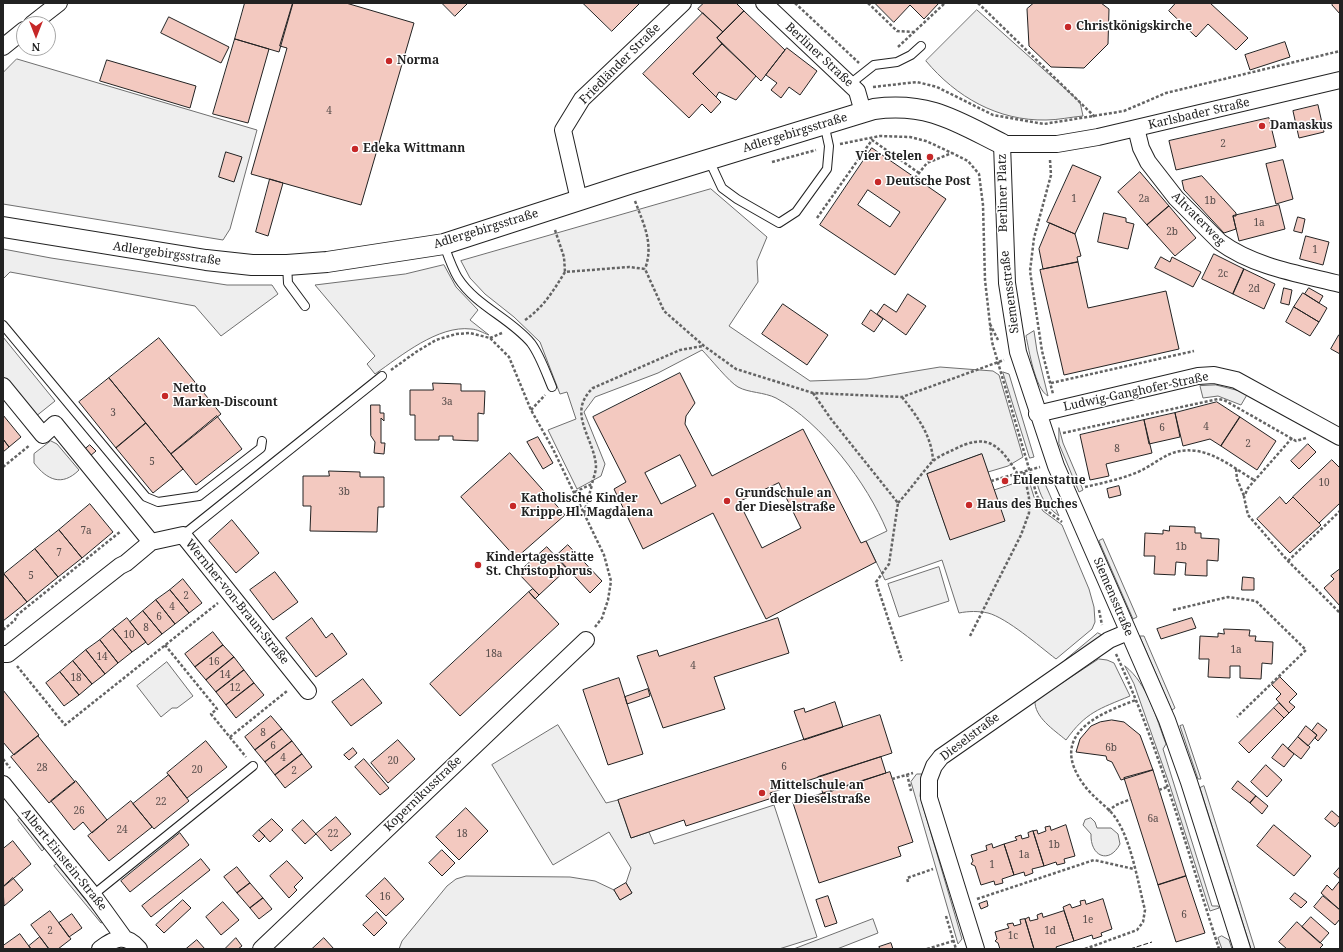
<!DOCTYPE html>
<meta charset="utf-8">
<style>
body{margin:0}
#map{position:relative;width:1343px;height:952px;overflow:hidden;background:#fff;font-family:"Noto Serif",serif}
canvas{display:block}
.frame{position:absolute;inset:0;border:4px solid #222;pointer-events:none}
.north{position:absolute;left:16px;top:16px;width:40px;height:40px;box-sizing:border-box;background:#fff;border:1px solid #a7a7a7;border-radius:50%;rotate:180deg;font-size:11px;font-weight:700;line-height:16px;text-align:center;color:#222}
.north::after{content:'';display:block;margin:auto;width:14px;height:18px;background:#c62828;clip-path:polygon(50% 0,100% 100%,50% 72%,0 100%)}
</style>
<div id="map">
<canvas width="1343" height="952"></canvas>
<div class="frame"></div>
<div class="north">N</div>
</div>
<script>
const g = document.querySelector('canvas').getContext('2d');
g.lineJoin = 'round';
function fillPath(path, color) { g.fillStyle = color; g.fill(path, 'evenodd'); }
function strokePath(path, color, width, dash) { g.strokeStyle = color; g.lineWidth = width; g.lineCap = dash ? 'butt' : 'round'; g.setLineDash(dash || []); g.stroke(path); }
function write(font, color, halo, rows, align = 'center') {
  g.font = font + ' "Noto Serif",serif'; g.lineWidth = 3; g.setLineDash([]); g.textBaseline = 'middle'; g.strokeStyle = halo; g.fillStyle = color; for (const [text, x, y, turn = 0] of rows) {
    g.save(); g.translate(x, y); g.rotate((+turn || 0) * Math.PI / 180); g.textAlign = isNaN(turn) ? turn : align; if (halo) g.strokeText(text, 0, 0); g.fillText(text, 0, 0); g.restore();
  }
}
const green = new Path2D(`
 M977 10 1080 102 1083 116C1071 117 1058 120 1046 120 998 121 956 97 926 61Z
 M17 59 257 130 230 229 223 240 3 204V73Z
 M711 189 767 237 757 261 758 282 729 326 810 381 867 379 940 367 993 371 999 375 1023 457 1008 466 988 472 981 454 927 474 950 539 994 490 1012 484H1030L1034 497 1043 511 1062 525 1089 589 1094 607 1095 622 1092 629 1056 659C1039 646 1007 618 988 613 978 611 969 611 959 613L942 560 885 580 866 541 887 531C867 483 822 423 776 398 764 392 749 393 738 387 729 382 710 358 702 350L658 373 595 397 584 412 605 464 601 476 577 489 548 430 576 419 567 392 560 394 540 342 514 317 485 294 470 278 461 261Z
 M3 249 51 258 227 285H272L278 294 221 336 195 306 10 272 3 279Z
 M444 265 456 287 478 310 470 320 489 335C483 333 477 329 471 329 438 325 401 356 375 374L367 364 375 356 315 285 405 274Z
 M1034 331 1037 351 1048 396C1035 389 1029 350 1026 336Z
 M3 337 55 401 35 417 3 377Z
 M1003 372 1009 374 1034 457 1030 458Z
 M1216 385 1248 393 1241 405 1218 396 1203 398 1200 386Z
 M1059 428 1063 443 1083 490 1079 492 1059 444Z
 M51 441 57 444 79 470C62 487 47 480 34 463V454Z
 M1043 479 1059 516C1044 505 1041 497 1036 480Z
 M1103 539 1137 617 1133 619 1099 541Z
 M939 567 949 601 899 617 888 584Z
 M1098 633 1102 635 1097 640 1065 660Z
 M1140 636H1144L1175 708 1172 710Z
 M1099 659 1107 660 1114 663 1130 696C1099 709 1086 712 1066 740 1054 730 1034 717 1035 701Z
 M167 662 193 696 177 708H172L161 717 137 686Z
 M1125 666C1148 684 1156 718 1166 744L1163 749 1212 906H1218L1219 908 1210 911 1170 786 1134 684Z
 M558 725 606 803 618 800 631 838 649 832 654 844 774 805 817 937 779 949H399L402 941 447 886 456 879 466 876 570 877 595 881 614 890 620 900 632 893 626 883 631 868 609 832 553 865 492 765Z
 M1183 725 1201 779H1198L1180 726Z
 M917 774H922L920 796 962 939 958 944 911 782Z
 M1204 786 1255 949H1251L1200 788Z
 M20 818 44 849 42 851 18 820Z
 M1091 818 1095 822 1097 828H1111L1118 834 1120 844C1109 865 1090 856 1091 834L1083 825 1085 820Z
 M57 864 103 922 101 923 54 866Z
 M873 919 878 933 837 949H794Z
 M1222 936 1229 940 1232 949H1222L1218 938Z`);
fillPath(green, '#eee');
strokePath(green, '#6f6f6f', 1);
const building = new Path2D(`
 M245 3H293L279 52 235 39Z
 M293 3H346L414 23 361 205 251 174 287 48 280 46Z
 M442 3H468L455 16Z
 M583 3H640L612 31Z
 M704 3H736L744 11 723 32 698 9Z
 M875 3H939L924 19 910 5 894 22Z
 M1034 3H1101L1109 9 1108 44 1084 68 1051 67 1029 46 1027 9Z
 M1176 3H1210L1248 38 1236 50 1208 24 1196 37 1169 11Z
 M1334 3H1340V14L1332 5Z
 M744 11 785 50 761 81 717 38Z
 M703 13 723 32 717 38 722 44 693 74 721 102 711 113 702 104 689 118 643 74Z
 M169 17 229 47 221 63 161 33Z
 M235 39 269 49 248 123 213 114Z
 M1285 42 1290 57 1250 70 1245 55Z
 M722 44 756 76 736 100 719 92 716 97 693 74Z
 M787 48 817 71 800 95 789 87 781 98 771 90 777 83 766 75Z
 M107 60 196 86 190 108 100 81Z
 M1318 105 1324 132 1299 138 1293 111Z
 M1269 118 1276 147 1176 170 1169 141Z
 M872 148 946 199 895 275 820 225ZM868 190 900 212 890 227 858 205Z
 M226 152 242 157 234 182 219 177Z
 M1283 160 1293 199 1276 204 1266 164Z
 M1073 165 1101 177 1075 234 1047 222Z
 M1140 172 1169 206 1147 225 1118 192Z
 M1202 176 1236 213V216H1233L1236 229 1224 233 1184 190 1182 181Z
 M270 179 283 183 268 236 256 232Z
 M1279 205 1285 229 1239 241 1233 216Z
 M1169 206 1196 238 1175 256 1147 225Z
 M1104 213 1126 218V222L1134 224 1128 249 1098 242Z
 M1298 217 1305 219 1302 233 1294 231Z
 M1050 223 1075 234 1081 256 1077 257 1078 262 1043 269 1039 249Z
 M1306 236 1329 242 1323 265 1300 259Z
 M1214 254 1244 269 1233 294 1202 279Z
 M1161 257 1170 262 1172 257 1201 272 1193 287 1155 268Z
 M1078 262 1088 308 1166 291 1179 349 1064 375 1040 270Z
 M1244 269 1275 284 1264 309 1233 294Z
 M1284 288 1292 290 1289 305 1281 303Z
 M1309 288 1323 296 1319 303 1305 294Z
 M1303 293 1327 308 1319 322 1294 307Z
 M908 294 926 306 906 335 877 314 884 304 896 312Z
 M783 304 828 335 807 365 762 334Z
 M1294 307 1319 322 1310 336 1286 322Z
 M871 310 883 319 874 332 862 324Z
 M1339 335H1340V354L1331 349Z
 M159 338 221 414 171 454 109 378Z
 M680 373 695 403 686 416 685 424 712 476 803 429 861 543 866 541 876 562 766 619 713 513 643 549 614 489 626 482 593 417ZM680 455 696 486 661 504 645 473ZM779 483 801 528 762 548 739 502Z
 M109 378 146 423 116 448 79 402Z
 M433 383 461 384V391H485L484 414 478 413V441L453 440V436H439V440H415V415H410V390H433Z
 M1217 402 1240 417 1221 446 1210 439 1183 446 1175 413Z
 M371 405H380V413H384V421L381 418V443H385L384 454 374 453 375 442 371 436Z
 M1175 413 1180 437 1149 444 1144 420Z
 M3 415 21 437 9 447 3 439Z
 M217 416 242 449 196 485 171 454Z
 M1240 417 1276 441 1257 470 1221 446Z
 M1144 420 1152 453 1106 464 1109 476 1090 480 1080 435Z
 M146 423 183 469 153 493 116 448Z
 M538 437 553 463 543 469 527 442Z
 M3 439 9 447 3 452Z
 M1308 444 1316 452 1299 469 1291 461Z
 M90 445 96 451 90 456 84 450Z
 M510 453 565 515 516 558 461 497Z
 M982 454 1005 521 950 540 927 474Z
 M1332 460 1340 468V503L1319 523 1293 497Z
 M329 471 360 472V477H384V507H378L377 532 310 531 311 506H303V476H329Z
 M1119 486 1121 495 1109 498 1107 489Z
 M1280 497 1286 504 1293 497 1321 525 1290 553 1257 519Z
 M90 504 113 532 82 558 59 530Z
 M232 520 259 553 236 573 209 541Z
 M1170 526 1195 527V533H1201V538L1219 539 1218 561 1207 560V576L1185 575 1186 563 1176 562 1175 575 1154 574 1155 556H1144L1145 533 1163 534V530L1169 531Z
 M59 530 82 558 58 577 35 549Z
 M568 545 602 581 590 593 556 556Z
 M547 547 567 569 539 595 518 573Z
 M35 549 58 577 27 602 4 574Z
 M1340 569V606L1324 588 1334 579 1331 576Z
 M275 572 298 602 273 620 250 590Z
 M4 574 27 602 3 621V575Z
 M1243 577 1254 578V590H1242Z
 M183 579 202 603 189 613 170 590Z
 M533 589 539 595 535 599 529 592Z
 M170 590 189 613 175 624 156 600Z
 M529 592 559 624 460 716 430 684Z
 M156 600 175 624 162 634 143 611Z
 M143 611 162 634 148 645 130 622Z
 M127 618 146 642 132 652 113 629Z
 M312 618 326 638 332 633 347 654 316 677 286 638Z
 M778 618 789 653 714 677 725 709 663 728 637 656 657 650 659 656Z
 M1192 618 1196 628 1161 639 1157 629Z
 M113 629 132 652 118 663 100 640Z
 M1224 629 1250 630 1249 636H1256L1255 641 1273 642 1272 664 1262 663 1261 679 1240 678V666H1230V678L1208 677 1209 659H1199L1200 636 1218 637V633L1224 634Z
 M213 632 223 645 195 667 185 654Z
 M100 640 118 663 105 674 86 650Z
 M223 645 234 657 206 680 195 667Z
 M86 650 105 674 92 684 73 661Z
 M234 657 244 670 216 692 206 680Z
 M73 661 92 684 79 695 60 672Z
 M244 670 254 683 226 705 216 692Z
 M60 672 79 695 64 706 46 683Z
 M1280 677 1297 694 1289 702 1295 707 1289 713 1276 699 1281 694 1272 685Z
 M619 678 643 754 608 765 583 690Z
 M363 679 382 703 351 726 332 702Z
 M254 683 264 695 236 718 226 705Z
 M648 689 650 696 627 704 625 697Z
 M3 690 39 735 14 755 3 742Z
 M835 702 843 727 804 740 794 711 804 708 805 712Z
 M1279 703 1289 713 1284 718 1274 708Z
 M1274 708 1284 718 1249 753 1239 743Z
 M880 715 892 753 770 793 772 798 686 826 684 820 631 838 618 800Z
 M271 716 282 729 255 750 245 737Z
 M1112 720 1124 722 1140 735 1153 770 1121 780 1112 762 1107 760 1106 756 1076 752 1080 739 1091 726 1100 722Z
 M1318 723 1327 730 1318 741 1315 738 1317 735 1312 731Z
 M1306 726 1317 735 1308 746 1298 737Z
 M282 729 292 741 265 762 255 750Z
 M38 736 75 782 49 803 11 757Z
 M1298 737 1310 747 1301 759 1288 749Z
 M398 740 415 759 388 783 371 763Z
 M206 741 227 767 187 798 167 773Z
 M292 741 302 754 275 775 265 762Z
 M1283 744 1294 754 1284 767 1272 758Z
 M353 748 357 753 349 760 344 755Z
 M302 754 312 767 285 788 275 775Z
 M881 757 886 773 823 794 818 777Z
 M364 759 389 788 380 795 355 767Z
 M1266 765 1282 780 1267 797 1251 782Z
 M1153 770 1186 876 1158 885 1124 778Z
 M890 772 913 842 898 847 901 856 819 883 793 803Z
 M169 775 189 801 154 829 133 804Z
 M76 781 107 820 92 833 83 822 74 830 51 801Z
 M1238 781 1256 796 1250 803 1232 789Z
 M1256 796 1268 806 1262 814 1250 803Z
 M131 801 152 827 109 861 88 836Z
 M466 808 488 831 459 860 436 837Z
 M1332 811 1340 818V821L1335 827 1325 819Z
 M336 817 351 834 331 851 316 834Z
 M272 819 283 830 270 842 259 830Z
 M303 820 316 834 305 844 292 830Z
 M1066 825 1075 856 1064 859 1065 863 1057 865 1056 862 1044 866 1033 831 1037 830 1038 834 1046 831 1045 827 1050 826 1051 830Z
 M1274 825 1311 856 1294 876 1257 846Z
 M259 830 265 836 259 842 253 836Z
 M1033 831 1044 866 1032 869 1033 873 1025 876 1024 872 1014 875 1004 844 1017 840 1015 837 1021 835 1022 839 1029 837 1028 833Z
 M180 833 189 845 130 892 121 881Z
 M13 841 31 864 3 887V849Z
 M992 844 993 848 1004 844 1014 875 1002 879 1003 883 995 885 994 881 981 885 975 866 971 864 973 861 971 855 987 850 986 846Z
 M442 850 455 863 442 876 429 863Z
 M201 859 210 870 151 917 142 906Z
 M287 861 303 878 294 887 297 890 289 898 270 876Z
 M237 867 250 883 237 893 224 877Z
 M1340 867V879L1334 874Z
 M1186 876 1205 933 1176 942 1158 885Z
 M13 878 23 890 4 906 3 887Z
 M385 878 404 899 386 916 366 896Z
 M1340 881V910L1321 893 1327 885 1332 890Z
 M250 883 263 898 250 908 237 893Z
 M626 883 632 893 620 900 614 890Z
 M1295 893 1307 902 1301 908 1290 899Z
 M828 896 837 923 825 927 816 900Z
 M1323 896 1340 910V919L1335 925 1314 907Z
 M263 898 272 909 259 919 250 908Z
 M1103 899 1112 929 1101 933 1102 936 1093 939 1092 935 1074 941 1063 907 1070 904 1072 908 1081 905 1080 901 1085 900 1086 904Z
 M183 900 191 908 164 933 156 925Z
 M987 901 988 906 981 909 979 904Z
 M223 902 239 920 221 935 206 917Z
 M50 911 71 939 58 949H49L31 925Z
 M1064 911 1074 941 1056 947 1057 949H1034L1025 919 1029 917 1030 921 1038 919 1037 915 1042 913 1043 917Z
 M377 912 387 923 374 936 363 925Z
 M72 914 82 928 69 937 59 923Z
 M1311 917 1329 933 1320 943 1302 927Z
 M1025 919 1034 949H1000L998 943 995 941 997 939 995 932 1009 928 1007 924 1013 923 1014 926 1021 924 1020 920Z
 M1297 922 1323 945 1319 949H1287L1279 942Z
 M20 934 31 949H3V946Z
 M40 937 49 949H31L29 946Z
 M236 938 242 946 238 949H225Z
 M324 938 334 949H312Z
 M197 940 205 949H186Z
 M891 943 893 949H880L879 947Z`);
fillPath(building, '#f3c9c0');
strokePath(building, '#222', 1);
const service = new Path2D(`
 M850 84 874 65 897 62 911 55 921 46
 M709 160 722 188 737 199 779 223 796 212 827 169 829 146 824 123
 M444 245C448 256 452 268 458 278 476 306 510 318 531 343 540 355 546 373 552 387
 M287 265 288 283 305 306
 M3 325 146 497 158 502 199 496 261 448 262 441
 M183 535 382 376
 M93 895 253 766`);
const minor = new Path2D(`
 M764 3 857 91 863 112
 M32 24 59 3
 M3 47 24 30
 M1136 128 1141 148 1148 162 1176 198 1220 242C1254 267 1300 274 1340 284
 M579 200 563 130 582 99 683 3
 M3 386 43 435 55 424 151 542
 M1037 414 1198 376 1214 375 1236 380 1340 437
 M3 654H8L120 566 126 563 151 542 183 535 308 691
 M3 784 93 895 124 938
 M100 949C114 938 126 933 139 949
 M261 949 586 640
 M976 949 929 798V779L934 766 941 757 1109 640 1128 632
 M1242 949 1189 782 1167 720 1056 466 1018 352 1007 283 1002 144H1057L1098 137 1340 80`);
const tertiary = new Path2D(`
 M3 227 206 260 252 265H287L327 262 444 244 629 184 874 109C929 102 956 121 1002 144`);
strokePath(service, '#222', 10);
strokePath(minor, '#222', 18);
strokePath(tertiary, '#222', 22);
strokePath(new Path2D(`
 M795 3 859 63
 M868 3 897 31 913 32
 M978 3 1095 117
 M898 47 945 3
 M873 87 917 82 937 87 993 115 1044 124 1124 111 1166 93 1340 51
 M840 144 880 136 910 137 926 141 952 153 968 161 979 174 983 205 985 280 992 342 1037 496 1045 509 1062 522
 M1050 160 1051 175 1034 238 1030 271 1042 351 1053 394
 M772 162 816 150
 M915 178 927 163 952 153
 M635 201C644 225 654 244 645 269
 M817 218 872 140 919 173
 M555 230 564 257 565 272
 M525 320C544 307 553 291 565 272L629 267 645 269 664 311 704 346 736 369 813 393 902 397 1004 360
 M990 324 998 340
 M490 338 502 333
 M391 370 416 352 436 340 456 334 470 333 490 338 509 357 531 410 553 449 604 555 611 581 608 600 602 618 595 627
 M1051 383 1194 351
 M813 393 831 419 898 503 889 564 876 582 902 661
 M902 397C917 416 932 436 933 461
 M531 410 545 395
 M1063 433 1218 399 1224 400 1296 441 1306 438
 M1292 438 1248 488 1244 497 1248 515 1288 561 1340 613
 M3 467 30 445
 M1236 469 1237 479 1244 496
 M991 481 1040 467
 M1085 487C1103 483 1121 479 1138 472 1160 462 1169 447 1197 451 1217 454 1237 470 1254 480
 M575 492 592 484C593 479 596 472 596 466 594 437 566 413 593 388L680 350 703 346
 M898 503C910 490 920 475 932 462 937 457 946 453 953 450 987 432 999 444 1017 473
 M584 513 592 485
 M1288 561 1340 511
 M1099 610 1102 625
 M1173 610 1228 597 1256 601 1306 650 1237 717
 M3 630 15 620 16 616 121 531
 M970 636 1021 535 1029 513V498L1024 472
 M165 645 217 709 211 714 246 757
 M1116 654C1160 749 1187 850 1219 949
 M17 666 65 725 218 603
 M230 737 287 691
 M3 759 10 768
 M907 774 911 791
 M892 779 913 773
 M1159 790 1167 787
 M1108 811 1116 805 1131 799
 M908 882 907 878 933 869
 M977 899 1094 860 1134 869
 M946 916 956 949
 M927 949 953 941
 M1085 949 1137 930 1143 922 1145 910C1138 883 1132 844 1117 820 1110 808 1093 798 1084 785 1048 736 1095 715 1136 700`), '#646464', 2.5, [3, 2]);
strokePath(service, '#fff', 8);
strokePath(minor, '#fff', 16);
strokePath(tertiary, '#fff', 20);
strokePath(new Path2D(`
 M1130 949 1152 942`), '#222', 1, [5, 2]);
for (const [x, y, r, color] of [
 [1068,27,4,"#c62828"],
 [389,61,4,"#c62828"],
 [1262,126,4,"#c62828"],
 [355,149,4,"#c62828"],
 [930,157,4,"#c62828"],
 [878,182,4,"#c62828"],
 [165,396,4,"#c62828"],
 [1005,481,4,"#c62828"],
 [727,501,4,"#c62828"],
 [969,505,4,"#c62828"],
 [513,506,4,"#c62828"],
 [478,565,4,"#c62828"],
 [762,793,4,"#c62828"]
]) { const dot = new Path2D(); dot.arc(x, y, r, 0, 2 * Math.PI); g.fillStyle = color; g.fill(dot); strokePath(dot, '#fff', 1.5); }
write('10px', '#564c4a', null, [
 ["4",329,111],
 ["2",1223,144],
 ["1",1074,199],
 ["2a",1144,199],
 ["1b",1210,201],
 ["1a",1259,223],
 ["2b",1172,232],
 ["1",1315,250],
 ["2c",1223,274],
 ["2d",1254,289],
 ["3a",447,402],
 ["3",113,413],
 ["4",1206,427],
 ["6",1162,428],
 ["2",1248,444],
 ["8",1117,449],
 ["5",152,462],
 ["10",1324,483],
 ["3b",344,492],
 ["7a",86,531],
 ["1b",1181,547],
 ["7",59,553],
 ["5",31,576],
 ["2",186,596],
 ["4",172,607],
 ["6",159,617],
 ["8",146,628],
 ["10",129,635],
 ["1a",1236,650],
 ["18a",494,654],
 ["14",102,657],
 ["16",214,662],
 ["4",693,666],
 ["14",225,675],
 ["18",76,678],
 ["12",235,688],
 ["8",263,733],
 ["6",273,746],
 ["6b",1111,748],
 ["4",283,758],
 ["20",393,761],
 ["6",784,767],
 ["28",42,768],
 ["20",197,770],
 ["2",294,771],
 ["22",161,802],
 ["26",79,811],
 ["6a",1153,819],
 ["24",122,830],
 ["22",333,834],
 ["18",462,834],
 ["1b",1054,845],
 ["1a",1024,855],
 ["1",992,865],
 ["16",385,897],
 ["6",1184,915],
 ["1e",1088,920],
 ["2",50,931],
 ["1d",1050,931],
 ["1c",1013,936]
]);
write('bold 12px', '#222', '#fff', [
 ["Christkönigskirche",1076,27],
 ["Norma",397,61],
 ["Damaskus",1270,126],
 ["Edeka Wittmann",363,149],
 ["Vier Stelen",922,157,"right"],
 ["Deutsche Post",886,182],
 ["Netto",173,389],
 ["Marken-Discount",173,403],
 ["Eulenstatue",1013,481],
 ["Grundschule an",735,494],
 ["der Dieselstraße",735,508],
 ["Katholische Kinder",521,499],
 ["Krippe Hl. Magdalena",521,513],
 ["Haus des Buches",977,505],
 ["Kindertagesstätte",486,558],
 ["St. Christophorus",486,572],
 ["Mittelschule an",770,786],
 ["der Dieselstraße",770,800]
], 'left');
write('12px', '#222', '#fff', [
 ["Berliner Straße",819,55,43],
 ["Friedländer Straße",620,64,-45],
 ["Karlsbader Straße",1199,114,-13],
 ["Adlergebirgsstraße",795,133,-17],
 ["Berliner Platz",1003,193,-91],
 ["Altvaterweg",1198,219,45],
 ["Adlergebirgsstraße",486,229,-17],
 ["Adlergebirgsstraße",167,254,8],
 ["Siemensstraße",1010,292,-97],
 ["Ludwig-Ganghofer-Straße",1136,392,-12],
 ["Siemensstraße",1113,597,67],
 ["Wernher-von-Braun-Straße",237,602,51],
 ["Dieselstraße",970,737,-37],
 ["Kopernikusstraße",423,794,-44],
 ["Albert-Einstein-Straße",64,860,51]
]);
</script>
